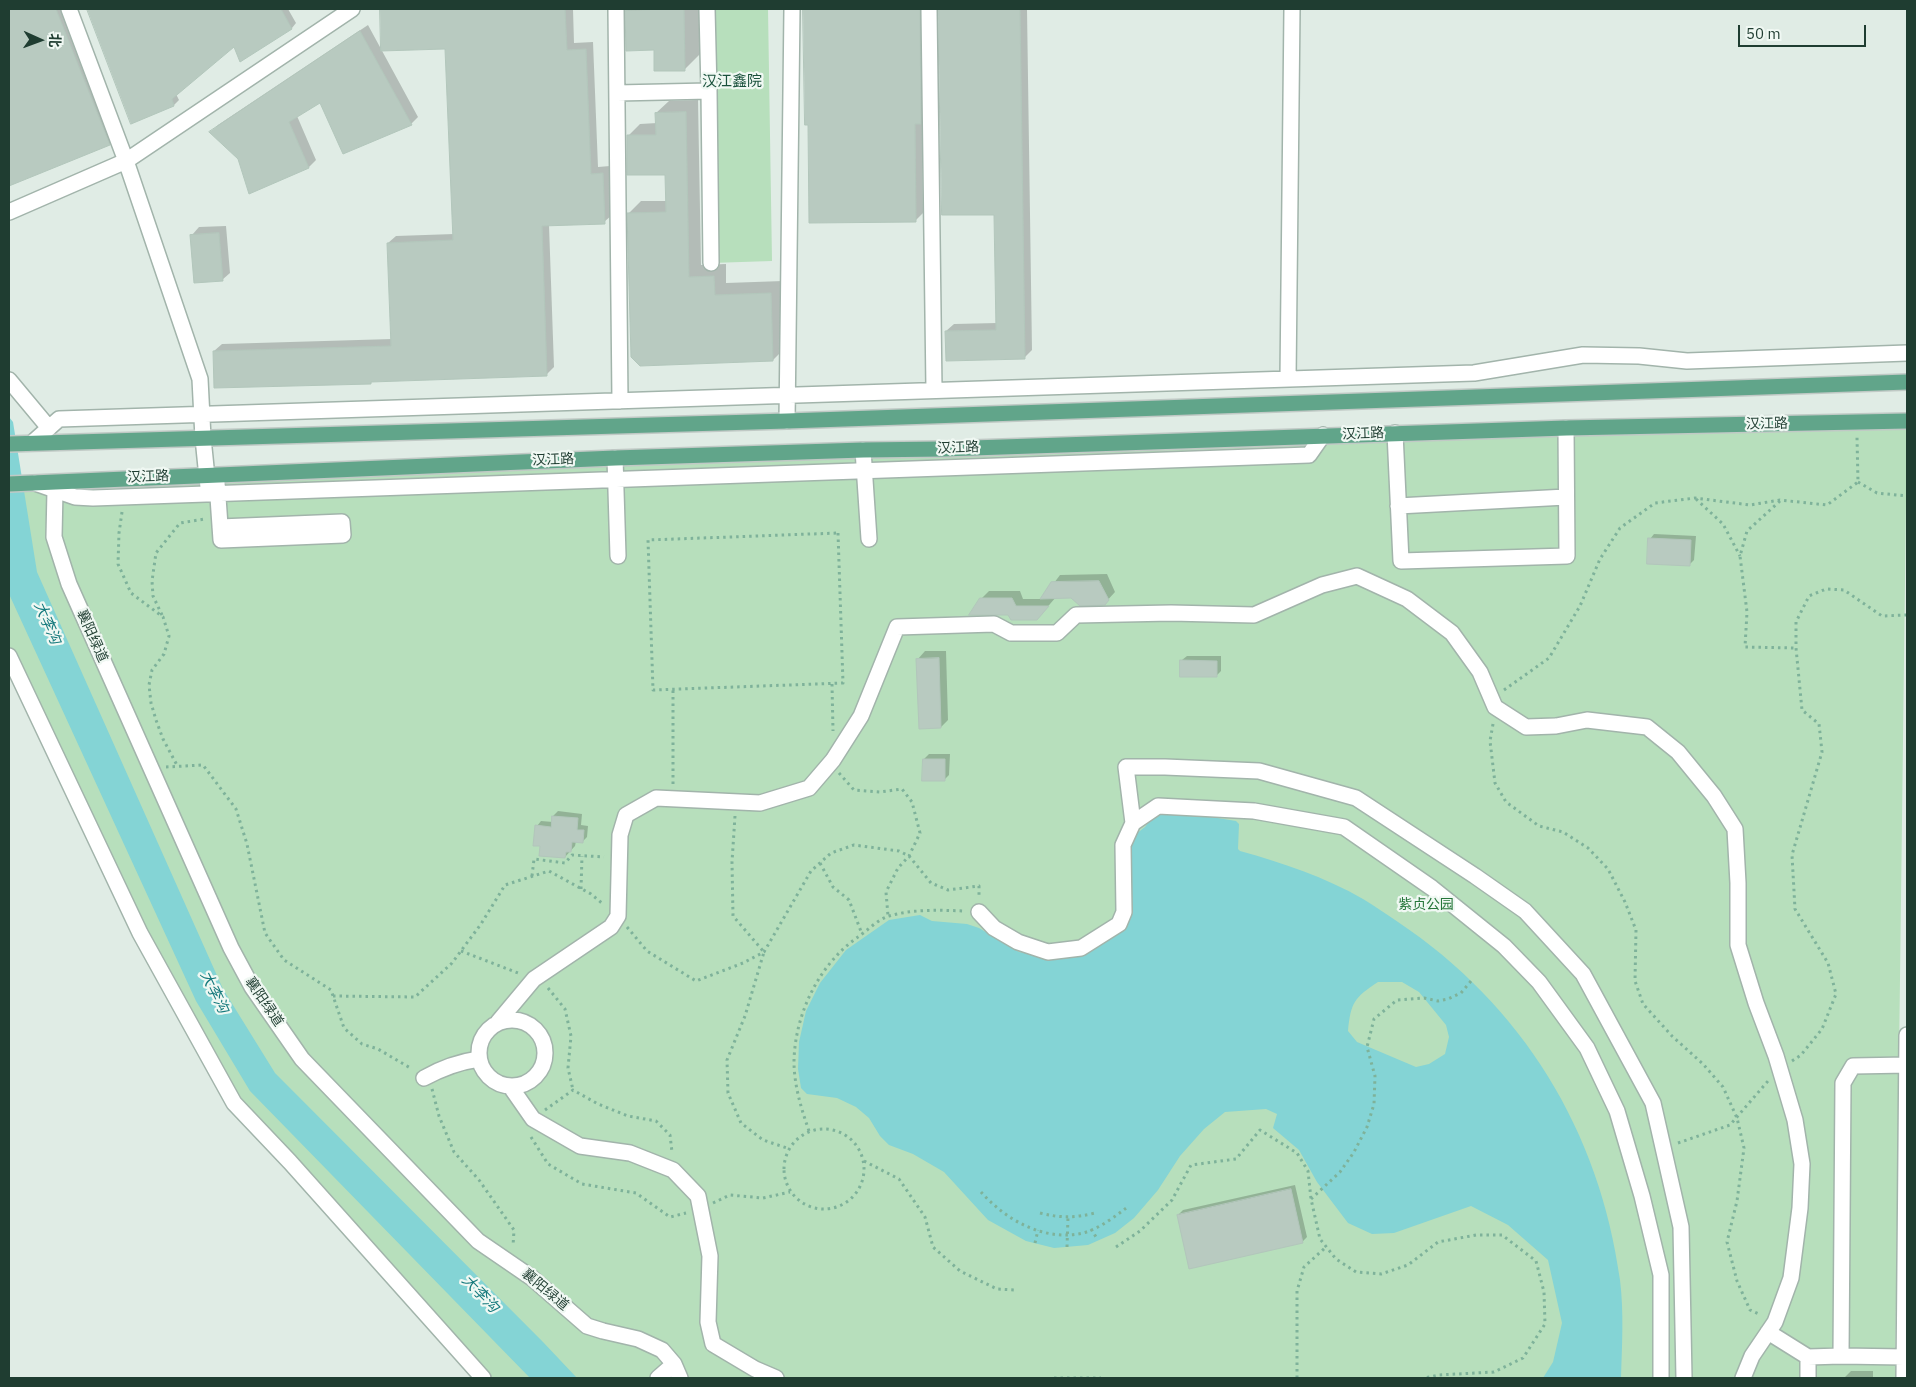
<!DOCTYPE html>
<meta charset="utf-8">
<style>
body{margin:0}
#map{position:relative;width:1916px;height:1387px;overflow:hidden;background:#e0ece5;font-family:"IBM Plex Sans","Noto Sans SC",sans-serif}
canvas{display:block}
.frame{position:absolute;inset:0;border:10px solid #1f3d31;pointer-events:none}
.north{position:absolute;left:15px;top:15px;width:50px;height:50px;-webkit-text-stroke:4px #f0f8f3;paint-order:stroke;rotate:92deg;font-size:14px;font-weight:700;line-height:20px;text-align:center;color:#1f3d31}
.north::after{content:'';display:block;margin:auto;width:18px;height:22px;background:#1f3d31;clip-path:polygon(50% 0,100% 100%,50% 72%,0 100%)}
.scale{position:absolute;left:1738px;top:25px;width:128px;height:22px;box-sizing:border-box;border:2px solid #1f3d31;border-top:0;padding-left:6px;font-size:15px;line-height:18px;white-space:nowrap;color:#1f3d31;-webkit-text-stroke:4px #f0f8f3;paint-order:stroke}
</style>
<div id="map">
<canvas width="1916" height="1387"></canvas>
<div class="frame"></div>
<div class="north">北</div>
<div class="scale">50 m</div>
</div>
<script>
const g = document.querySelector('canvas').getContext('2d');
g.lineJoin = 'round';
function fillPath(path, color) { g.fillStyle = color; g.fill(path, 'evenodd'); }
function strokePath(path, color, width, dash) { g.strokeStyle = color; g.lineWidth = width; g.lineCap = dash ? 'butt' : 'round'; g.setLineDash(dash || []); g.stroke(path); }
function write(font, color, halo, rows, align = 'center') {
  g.font = font + ' "IBM Plex Sans","Noto Sans SC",sans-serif'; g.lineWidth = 4.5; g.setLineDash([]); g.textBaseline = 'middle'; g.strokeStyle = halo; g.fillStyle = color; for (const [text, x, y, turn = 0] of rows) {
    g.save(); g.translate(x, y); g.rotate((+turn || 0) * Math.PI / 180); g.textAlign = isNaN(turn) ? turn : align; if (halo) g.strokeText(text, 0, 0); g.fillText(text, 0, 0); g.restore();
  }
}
fillPath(new Path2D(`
 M707 9H768L772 261 711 263Z
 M1907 421 1895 1378H483L234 1103 9 656V484Z`), '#b7dfbc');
fillPath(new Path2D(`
 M9 417 13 422 37 572 223 989 275 1073 543 1342 577 1378H530L250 1091 196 1001 9 594Z
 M1168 810 1236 821 1239 824 1238 849 1240 851C1283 863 1325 877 1363 899 1375 906 1386 914 1398 922 1522 1005 1600 1131 1620 1280 1624 1313 1622 1345 1621 1378H1543L1553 1362 1562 1323 1548 1260 1508 1225 1471 1206 1394 1233 1372 1234 1348 1223 1317 1182 1299 1150 1273 1128 1277 1114 1266 1109 1225 1112 1204 1129 1180 1156 1158 1190 1134 1218 1115 1233 1088 1245 1054 1248 1026 1241 988 1220 944 1172 913 1154 889 1145 880 1136 869 1118 856 1107 837 1098 807 1094 801 1088 798 1069 799 1042 806 1011 820 983 846 950 889 920 920 915 932 921 967 924 979 928 1019 952 1052 958 1123 928 1127 841 1145 827 1155 814ZM1378 982H1402L1419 992 1446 1025 1449 1037 1445 1054 1429 1064 1416 1067 1357 1042 1348 1031C1351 1002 1354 998 1378 982Z`), '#84d4d5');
fillPath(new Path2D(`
 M9 9H66L117 137 109 144 9 184Z
 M88 9H288L296 23 292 28 241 60 234 45 176 94 179 100 174 105 132 123Z
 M381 9H573L574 43 593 42 598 167 610 166 612 215 604 222 549 225 554 367 546 375 373 381 370 383 214 351 222 344 392 339 388 243 396 236 454 234 446 47 383 50Z
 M629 9H699L700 54 685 69 655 49 627 11Z
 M805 9H927L928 115 922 121 923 213 915 221 810 124H806Z
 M940 9H1027L1032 350 1024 358 946 331 954 324 997 323 996 214H943Z
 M368 25 418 117 411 124 321 101 297 116 316 160 309 167 250 192 239 158 211 132 218 125Z
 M698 100 701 265 726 264V283L783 281 785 348 773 360 641 365 629 213 641 201H667L666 173 628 136 640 124 657 123 656 113 669 101Z
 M226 226 230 273 222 280 192 235 199 227Z
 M1654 534 1696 536 1694 560 1690 564 1650 539Z
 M1107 574 1115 592 1104 604 1072 597H1056L1044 611 1009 614 981 599 989 591H1020L1023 599H1042L1060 575Z
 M925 651H946L948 720 941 727 918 659Z
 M1187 656H1221V671L1216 676 1182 660Z
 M929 754H950L949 775 945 779 924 759Z
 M558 811 582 814 581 825 588 826 587 837 582 842 576 841 575 846 565 857 541 845 537 826 541 821 553 822V816Z
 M1295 1185 1307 1237 1302 1242 1178 1215 1183 1210Z
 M1851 1371H1873V1378H1844Z`), '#0003');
const building = new Path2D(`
 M9 9H56L110 145 9 186Z
 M87 9H281L292 29 240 62 234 47 172 99 174 106 131 124Z
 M380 9H565L567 50 586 49 591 174 603 173 605 224 542 226 547 376 371 382V384L214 388 213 351 391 346 387 243 453 240 445 49 381 51Z
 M662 9H684L685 71H654V50L626 51 625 11Z
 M803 9H920L921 124H915L916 222 809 223 808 125H805Z
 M938 9H1020L1025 359 946 361 945 331 996 330 994 215H942Z
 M360 31 412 125 343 154 320 103 289 122 309 168 249 194 238 159 209 132Z
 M686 112 689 277 714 276 715 295 771 293 773 361 640 366 631 357 627 213 666 212 665 175H627V135H656L655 113Z
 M219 233 223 281 194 283 190 235Z
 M1648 538 1691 540 1690 566 1647 564Z
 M1099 581 1109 600 1105 605 1080 606 1071 598 1040 599 1051 582Z
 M980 598H1012L1016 606H1049L1037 620H1011L1008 615H969Z
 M939 658 941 728 919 729 916 659Z
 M1180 660 1217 661V677H1180Z
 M923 759H945V781H922Z
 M552 816 578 818 577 830H584L583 843 572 842 571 852H566L565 858 539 856 540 846H533L535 825 551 827Z
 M1291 1189 1303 1243 1189 1269 1177 1215Z`);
fillPath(building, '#b8cac0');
strokePath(building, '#b2c6bb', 1);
const minor = new Path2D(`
 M69 9 126 161 200 379 203 438 208 487
 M616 9 620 401
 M707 9 709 91
 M929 9 934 390
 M617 93 709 91 711 263
 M9 212 126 161 352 9
 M1288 379 1292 9
 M9 380 49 428
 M787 421 792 9
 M1395 433 1401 561 1567 556 1566 428
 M32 443 59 419 1474 373 1583 355 1639 356 1687 361 1907 353
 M863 450 869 539
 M615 458 618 556
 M35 483 75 497 93 498 1309 455 1323 435
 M217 483 221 540 343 535 342 522 220 527
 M55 490 54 537 69 584 231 948 252 987 302 1059 478 1241 532 1278 587 1326 603 1331 638 1339 662 1350 674 1364 680 1378
 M1398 506 1566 497
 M9 656 140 933 234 1103 290 1162 483 1378
 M1133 823 1126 767H1165L1259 771 1356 798 1475 876 1525 911 1583 974 1653 1103 1681 1227 1684 1378
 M979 912 994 928 1018 942 1048 952 1081 948 1119 924 1124 912 1123 845 1133 823 1158 806 1254 811 1344 827 1432 888 1504 946 1539 982 1587 1048 1617 1111 1642 1196 1661 1275V1378
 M479 1053a33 33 0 1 1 66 0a33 33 0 1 1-66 0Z
 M498 1022 534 979 611 927 618 916 620 835 626 815 656 798 760 803 809 788 833 760 861 716 897 627 994 624 1011 633H1057L1076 615 1171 613 1254 615 1322 585 1357 576 1407 599 1452 633 1480 672 1495 707 1526 727 1556 726 1587 720 1647 727 1678 752 1714 796 1735 829 1738 883V945L1756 1003 1776 1056 1795 1120 1802 1164 1800 1208 1791 1278 1775 1322 1752 1356 1743 1378
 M424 1078C442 1068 458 1062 479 1059
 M510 1086 533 1119 580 1146 630 1153 673 1170 698 1196 710 1256 708 1322 713 1344 755 1369 776 1378
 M1768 1332 1808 1357
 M1904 1357 1841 1356 1843 1083 1853 1066 1907 1065
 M658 1378 674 1364
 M1808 1378V1357L1841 1356
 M1904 1378 1907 1035`);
const major = new Path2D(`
 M9 444 787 421 1907 382
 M9 484 615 458 863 450 943 449 1566 428 1907 421`);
strokePath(minor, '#a2b4ab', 18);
strokePath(major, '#c0c9c5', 18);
strokePath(new Path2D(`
 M1858 482 1877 493 1907 496
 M1696 499 1723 524 1740 556
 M1780 501 1747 531 1740 556 1747 612 1745 647 1796 648
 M122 512 119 533 118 564 131 593 163 617 169 636 164 654 152 670 149 685 151 703 156 720 163 739 178 767
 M838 533 843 683 653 690 648 540Z
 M162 615 153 596 152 581 156 553 180 523 205 519
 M832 684 833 731
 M1504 690 1549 658 1580 606 1600 559 1620 528 1655 503 1695 498 1750 505 1780 500 1827 505 1858 482 1857 437
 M1493 724 1490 741 1495 783 1506 802 1539 826 1563 832 1588 848 1608 869 1625 902 1636 930 1635 981 1643 1004 1672 1036 1703 1064 1723 1087 1737 1118 1744 1148 1737 1201 1727 1242 1737 1281 1750 1310 1761 1315
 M166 767 203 765 236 809 247 844 265 933 284 960 331 990 344 1028 362 1044 378 1049 412 1069
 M839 773 854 790 880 792 902 789 912 802 920 833 909 856 898 868 886 892 888 916
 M673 784V689
 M735 816 732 862 733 916 764 952 745 1016 727 1060 728 1093 741 1123 763 1140 787 1148
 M820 863 833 887 849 900 862 934
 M532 876 534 859 565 863 572 855 604 857
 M581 889 582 856
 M627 927 647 951 696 981 743 963 764 952 811 871 831 853 854 845 899 851 909 856 931 883 948 890 979 886V896
 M461 951 518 973
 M548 988 565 1009 571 1036 568 1068 573 1090
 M333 996 415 997 452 963 481 924 505 885 549 871 591 894 603 904
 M1792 1061 1801 1055 1822 1029 1836 994 1828 963 1795 909 1792 855 1822 752 1819 724 1802 710 1796 648V622L1809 596 1826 589 1844 590 1882 616 1907 615
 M432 1089 439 1116 454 1152 479 1180 514 1230 513 1246
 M545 1110 573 1090 598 1104 628 1116 656 1121 670 1135 672 1152
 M784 1169a40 40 0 1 1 80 0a40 40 0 1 1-80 0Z
 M809 1131C801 1108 794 1085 794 1061 795 1014 819 964 858 937 867 931 878 919 889 916 913 909 940 910 965 911
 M531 1137 548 1164 582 1184 636 1193 670 1217 686 1213
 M1678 1143 1730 1125 1768 1081
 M864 1161 899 1179 925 1217 933 1247 960 1271 997 1289 1016 1290
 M981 1192C1005 1219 1041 1240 1078 1234 1097 1231 1114 1217 1129 1206
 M1311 1199 1340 1172 1354 1152 1367 1127 1374 1104 1375 1076 1367 1047 1374 1019 1397 1000 1424 998 1438 1001 1448 999 1461 993 1471 981
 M713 1203 730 1195 763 1198 790 1192
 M1040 1213C1060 1218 1075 1218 1095 1213
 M1091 1229 1098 1240
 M1035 1243 1038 1230
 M1067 1247 1068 1217
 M1116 1247 1140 1231 1172 1200 1191 1165 1236 1159 1260 1130 1297 1153 1308 1171 1311 1199 1320 1239 1336 1259 1356 1272 1381 1274 1408 1265 1438 1242 1476 1235H1502L1536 1261 1544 1292 1545 1324 1523 1358 1494 1372 1439 1375 1425 1378
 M1054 1378H1101
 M1297 1378V1291L1304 1267 1326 1247`), '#7eb29a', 3, [2.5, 4]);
strokePath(minor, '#fff', 15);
strokePath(major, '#61a58a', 15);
write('14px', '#1f3d31', '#f0f8f3', [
 ["汉江路",1767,424,-1],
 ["汉江路",1363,434,-2],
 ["汉江路",958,448,-2],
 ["汉江路",553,460,-2],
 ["汉江路",148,477,-2],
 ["襄阳绿道",92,636,66],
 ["襄阳绿道",264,1002,56],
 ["襄阳绿道",545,1290,40]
]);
write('14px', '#27773b', '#f0f8f3', [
 ["紫贞公园",1426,905]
]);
write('15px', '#1a513c', '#f0f8f3', [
 ["汉江鑫院",732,82]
]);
write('italic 15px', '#167a7d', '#f0f8f3', [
 ["大李沟",47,623,66],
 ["大李沟",214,992,64],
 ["大李沟",480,1294,46]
]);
</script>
